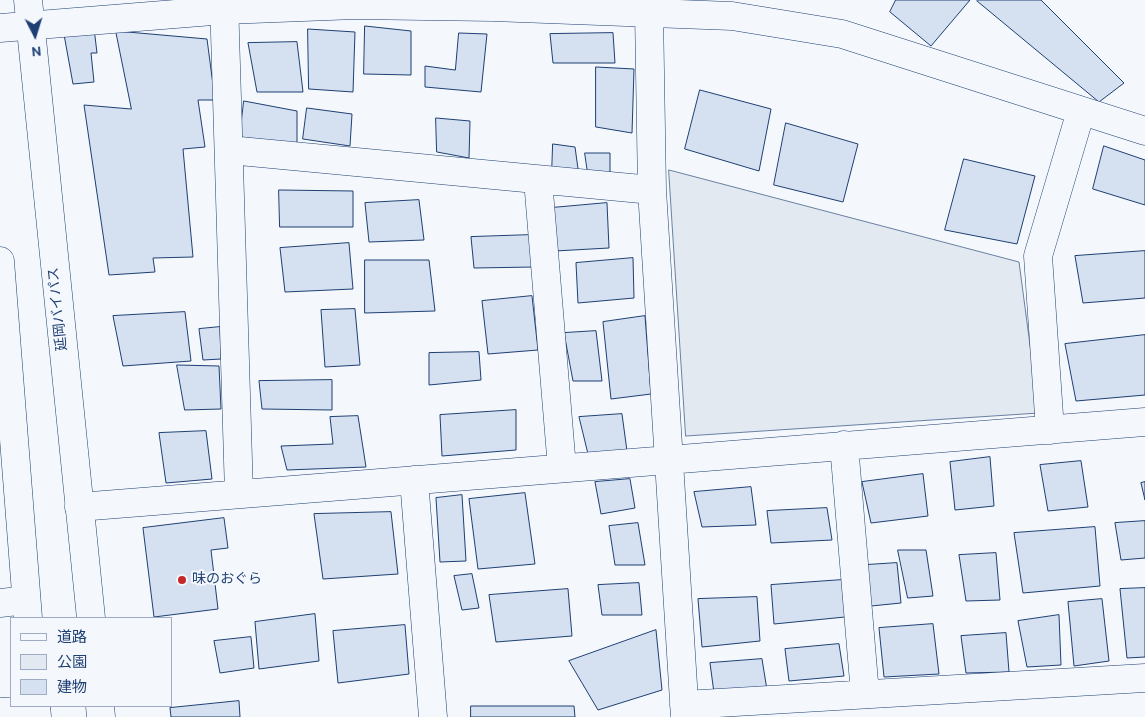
<!DOCTYPE html>
<meta charset="utf-8">
<style>
body{margin:0}
#map{position:relative;width:1145px;height:717px;overflow:hidden;background:#f4f7fb;font-family:Overpass,"Noto Sans JP",sans-serif}
canvas{display:block}
.legend{position:absolute;left:10px;top:617px;width:162px;height:90px;box-sizing:border-box;background:#f4f7fb;border:1px solid #9eadc5;margin:0;padding:6px 9px;list-style:none;font-size:15px;color:#1d3f73}
.legend li{display:flex;align-items:center;gap:10px;height:25px}
.legend b{width:25px;border:1px solid #9eadc5}
.north{position:absolute;left:10px;top:10px;width:50px;height:50px;-webkit-text-stroke:4px #f4f7fb;paint-order:stroke;rotate:175deg;font-size:14px;font-weight:700;line-height:20px;text-align:center;color:#1d3f73}
.north::after{content:'';display:block;margin:auto;width:18px;height:22px;background:#1d3f73;clip-path:polygon(50% 0,100% 100%,50% 72%,0 100%)}
</style>
<div id="map">
<canvas width="1145" height="717"></canvas>
<ul class="legend">
<li><b style="height:6px;background:#f4f7fb"></b>道路</li>
<li><b style="height:14px;background:#e3e9f0"></b>公園</li>
<li><b style="height:14px;background:#d5e0f0"></b>建物</li>
</ul>
<div class="north">N</div>
</div>
<script>
const g = document.querySelector('canvas').getContext('2d');
g.lineJoin = 'round';
function fillPath(path, color) { g.fillStyle = color; g.fill(path, 'evenodd'); }
function strokePath(path, color, width, dash) { g.strokeStyle = color; g.lineWidth = width; g.lineCap = dash ? 'butt' : 'round'; g.setLineDash(dash || []); g.stroke(path); }
function write(font, color, halo, rows, align = 'center') {
  g.font = font + ' Overpass,"Noto Sans JP",sans-serif'; g.lineWidth = 4; g.setLineDash([]); g.textBaseline = 'middle'; g.strokeStyle = halo; g.fillStyle = color; for (const [text, x, y, turn = 0] of rows) {
    g.save(); g.translate(x, y); g.rotate((+turn || 0) * Math.PI / 180); g.textAlign = isNaN(turn) ? turn : align; if (halo) g.strokeText(text, 0, 0); g.fillText(text, 0, 0); g.restore();
  }
}
const green = new Path2D(`
 M669 170 1019 262 1039 413 686 436Z`);
fillPath(green, '#e3e9f0');
strokePath(green, '#687fa3', 1);
const building = new Path2D(`
 M896 0H970L931 46 890 12Z
 M978 0H1041L1124 83 1099 102 977 1Z
 M365 26 411 31V75L364 74Z
 M94 28 97 53H91L94 82 73 84 63 29Z
 M308 29 355 32 353 92 309 89Z
 M116 31 207 39 215 100H198L205 147 183 149 193 257 153 258 155 272 109 275 84 105 131 109Z
 M459 33 487 34 481 92 425 87V66L455 70Z
 M613 33 615 63H553L550 34Z
 M297 42 303 92H257L248 43Z
 M596 67 634 69 632 133 596 127Z
 M700 90 771 109 759 171 685 149Z
 M244 101 297 111V145L240 137Z
 M307 108 352 114 350 146 303 139Z
 M436 118 470 121 469 158 437 152Z
 M786 123 858 144 843 202 774 185Z
 M553 144 575 147 579 176 552 174Z
 M1104 146 1145 160V205L1093 189Z
 M585 153H610V181L589 180Z
 M964 159 1035 176 1017 244 945 230Z
 M279 190 353 191V227H280Z
 M419 200 424 240 369 242 365 203Z
 M607 203 609 248 555 251 551 208Z
 M531 235 534 267 474 268 471 237Z
 M349 243 353 289 285 292 280 248Z
 M1145 251V298L1083 303 1075 256Z
 M633 258 634 298 578 303 576 263Z
 M365 260H429L435 311 365 313Z
 M532 296 538 350 488 354 482 301Z
 M355 309 360 365 325 367 321 310Z
 M185 312 191 361 123 366 113 316Z
 M645 316 651 394 611 399 603 322Z
 M220 327 221 359 203 360 199 329Z
 M596 331 602 381H573L564 333Z
 M1145 335V395L1076 401 1065 344Z
 M479 352 481 380 429 385V353Z
 M177 365 219 366 221 409 185 410Z
 M332 380V410L262 409 259 381Z
 M516 410V450L442 456 440 415Z
 M622 414 627 451 588 454 579 417Z
 M358 416 366 467 287 470 281 446 333 444 330 417Z
 M206 431 212 479 166 483 159 433Z
 M990 457 994 506 955 510 950 462Z
 M1081 461 1088 507 1048 511 1040 465Z
 M923 474 928 516 871 523 862 482Z
 M630 479 635 508 601 514 595 482Z
 M1145 482V500L1141 483Z
 M751 487 756 525 702 527 694 492Z
 M525 493 535 564 478 569 469 499Z
 M462 495 466 561 440 562 436 498Z
 M827 508 832 540 771 543 767 511Z
 M391 512 398 574 323 579 314 514Z
 M224 518 228 548 211 550 218 609 154 617 143 528Z
 M1145 521V558L1121 560 1115 523Z
 M638 523 645 565H615L609 526Z
 M1095 527 1100 586 1023 593 1014 533Z
 M898 550H926L933 596 908 598Z
 M996 553 1000 600 966 601 959 555Z
 M897 563 901 603 871 606 866 565Z
 M472 574 479 608 462 610 454 576Z
 M842 580 845 617 774 624 771 585Z
 M639 583 642 615H602L598 585Z
 M1145 588V657L1127 658 1120 589Z
 M568 589 572 636 496 642 489 595Z
 M757 597 760 641 702 647 698 599Z
 M1102 599 1109 661 1074 666 1068 602Z
 M315 614 319 661 259 669 255 622Z
 M1059 615 1061 665 1027 667 1018 621Z
 M933 624 939 674 884 677 879 628Z
 M405 625 409 674 338 683 333 631Z
 M656 630 662 690 598 710 569 661Z
 M1006 633 1009 672 966 673 961 636Z
 M251 637 254 668 220 673 214 641Z
 M839 644 844 676 789 681 785 649Z
 M762 659 767 690 714 693 710 663Z
 M239 701 240 717H171L170 708Z
 M471 706H574L575 717H471Z`);
fillPath(building, '#d5e0f0');
strokePath(building, '#1d3f73', 1);
const minor = new Path2D(`
 M224 0 239 493
 M649 12 652 190 685 717
 M0 28 225 10 355 5 493 7 732 16 842 34 1145 131
 M229 150 652 190
 M538 180 562 468
 M1050 430 1038 256 1081 111
 M844 445 865 694
 M414 480 433 717
 M79 507 1145 422
 M0 603 26 600
 M684 705 1145 678
 M0 712 36 710`);
const trunk = new Path2D(`
 M28 0 91 618
 M0 261 28 618
 M36 706 37 717
 M100 706 101 717`);
strokePath(minor, '#1d3f73', 29);
strokePath(trunk, '#1d3f73', 29);
strokePath(minor, '#f4f7fb', 28);
strokePath(trunk, '#f4f7fb', 28);
for (const [x, y, r, color] of [
 [182,580,5,"#c62828"]
]) { const dot = new Path2D(); dot.arc(x, y, r, 0, 2 * Math.PI); g.fillStyle = color; g.fill(dot); strokePath(dot, '#f4f7fb', 2); }
write('14px', '#1d3f73', '#f4f7fb', [
 ["延岡バイパス",59,309,-96]
]);
write('14px', '#1d3f73', '#f4f7fb', [
 ["味のおぐら",192,580]
], 'left');
</script>
